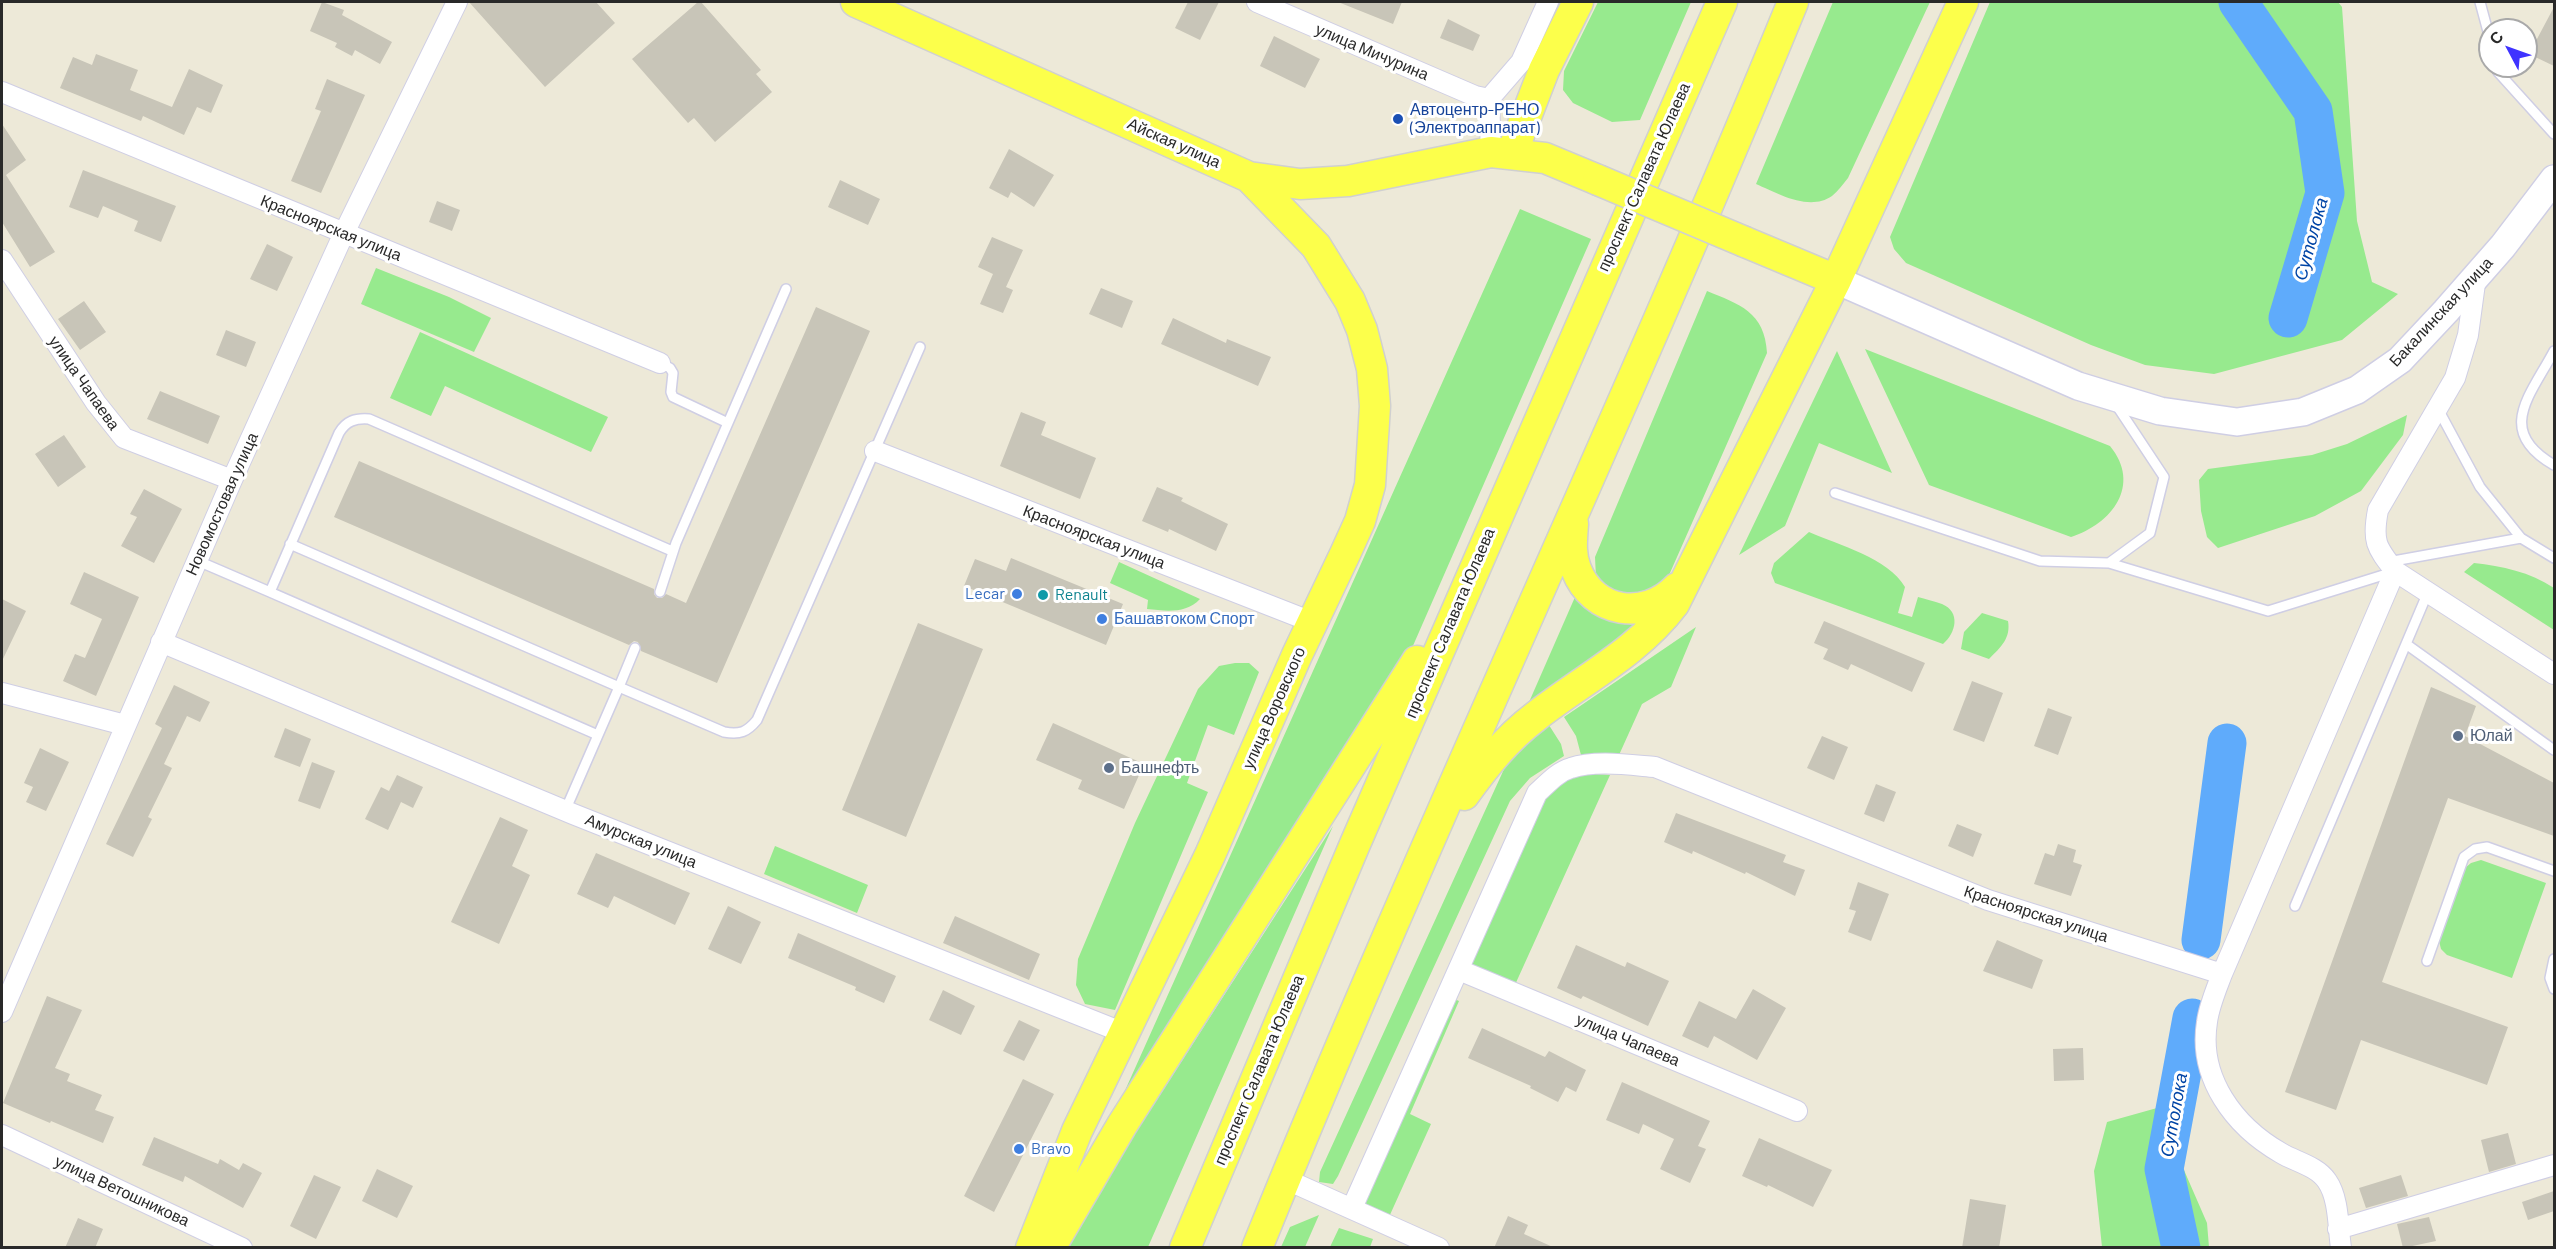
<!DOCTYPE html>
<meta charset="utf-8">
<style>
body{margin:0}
#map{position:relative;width:2556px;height:1249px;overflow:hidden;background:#ede9d8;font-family:Barlow,sans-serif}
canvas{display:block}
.frame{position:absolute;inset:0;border:3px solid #292929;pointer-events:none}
.north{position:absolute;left:2478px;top:18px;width:60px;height:60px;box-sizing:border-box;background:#fff;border:2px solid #a9a9a9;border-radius:50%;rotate:311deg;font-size:16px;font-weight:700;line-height:24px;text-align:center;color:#292929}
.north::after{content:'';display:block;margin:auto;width:21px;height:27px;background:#3f33ff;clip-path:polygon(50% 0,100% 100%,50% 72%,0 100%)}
</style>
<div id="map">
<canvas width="2556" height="1249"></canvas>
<div class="frame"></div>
<div class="north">С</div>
</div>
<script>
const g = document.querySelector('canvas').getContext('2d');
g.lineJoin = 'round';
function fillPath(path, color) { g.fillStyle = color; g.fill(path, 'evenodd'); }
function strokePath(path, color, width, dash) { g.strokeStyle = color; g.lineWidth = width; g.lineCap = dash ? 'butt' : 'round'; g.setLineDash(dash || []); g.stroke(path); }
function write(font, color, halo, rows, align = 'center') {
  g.font = font + ' Barlow,sans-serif'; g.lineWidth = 6; g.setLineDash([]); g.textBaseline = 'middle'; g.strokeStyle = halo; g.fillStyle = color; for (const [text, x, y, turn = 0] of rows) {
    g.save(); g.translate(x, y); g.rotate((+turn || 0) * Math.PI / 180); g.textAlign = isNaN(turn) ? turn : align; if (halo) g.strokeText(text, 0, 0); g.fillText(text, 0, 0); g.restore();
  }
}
fillPath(new Path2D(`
 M1598 2H1691L1640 120 1612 122 1573 103 1563 90 1564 71Z
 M1833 2H1930L1848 178C1843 184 1838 191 1832 196 1809 212 1777 193 1756 184Z
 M1990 2H2338L2342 7 2357 221 2372 282 2398 294 2342 340 2214 374 2145 365 2091 345 1906 263 1894 249 1890 237Z
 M1520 209 1591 239 1398 680 1123 1095Z
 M376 268 449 297 491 318 474 352 361 304Z
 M1707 291C1739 304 1765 312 1767 353L1662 591 1622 600 1596 578 1595 557Z
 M420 332 608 417 591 452 445 386 431 416 390 398Z
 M1865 349 2110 446C2142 485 2112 524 2071 537L1929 485Z
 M1837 351 1892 473 1819 443 1785 526 1739 555Z
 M2407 415 2403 435 2361 491 2315 516 2218 548 2207 537 2201 511 2199 480 2208 469 2312 455 2347 444Z
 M1809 532C1839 545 1888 558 1905 587L1898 613 1912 617 1918 597C1925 599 1934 601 1942 604 1961 612 1956 633 1943 644L1775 583 1771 573 1774 563Z
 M1119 562 1200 599C1186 614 1166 611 1147 609L1148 600 1110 583Z
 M2474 563C2502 566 2530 572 2554 588V630L2464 572Z
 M1575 597C1588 598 1595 613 1606 619 1617 626 1632 619 1641 629L1526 709Z
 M1982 613 2008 621C2011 638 2001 647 1989 659L1961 649 1964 632Z
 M1696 627 1671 687 1642 704 1619 755H1581L1576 736 1564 717Z
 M1235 663H1249L1259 672 1234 735 1208 725 1187 783 1208 792 1115 1010 1085 1004 1076 985 1078 959 1135 823 1198 689 1219 666Z
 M1547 722 1561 744 1564 756 1530 778 1510 801 1338 1176 1333 1184 1319 1182 1320 1172 1505 767 1523 743Z
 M1580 773 1610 775 1514 987 1468 968 1543 796 1553 787Z
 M1333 826 1148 1247H1062Z
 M775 846 868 885 857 913 764 874Z
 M2481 860 2546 883 2512 978 2447 955 2441 949 2439 941 2465 868 2471 863Z
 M1452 998 1459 1001 1410 1114 1431 1124 1389 1217 1357 1203Z
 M2157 1108 2207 1223 2209 1247H2102L2094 1171 2107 1122Z
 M1319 1215 1305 1247H1281L1290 1227Z
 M1339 1228 1373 1239 1370 1247H1330Z`), '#97ea8e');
strokePath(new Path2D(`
 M2238 2 2313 111 2325 193 2288 318
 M2201 940 2227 743
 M2181 1248 2164 1169 2192 1018`), '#5fabfb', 39);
fillPath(new Path2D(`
 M322 2 344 10 342 15 392 42 380 64 355 50 352 56 335 47 337 43 310 31Z
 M469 2H596L615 23 545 87Z
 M698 2H701L761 70 756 74 772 92 715 142 694 118 688 123 632 59Z
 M1188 2H1219L1200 40 1175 28Z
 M1338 2H1402L1393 24Z
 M2554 7V66L2529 54Z
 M1448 19 1480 35 1473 51 1440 38Z
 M1274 36 1320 59 1305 88 1260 66Z
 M96 54 138 70 130 90 172 107 189 69 223 85 211 113 197 107 184 135 143 116 141 121 60 88 73 57 92 65Z
 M327 79 365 95 321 193 291 181 321 111 315 109Z
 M2 124 26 160 6 175 55 252 30 267 2 222Z
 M1009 149 1054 175 1034 207 1011 192 1008 198 989 188Z
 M83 170 176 206 161 242 134 231 138 221 103 206 98 218 69 207Z
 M840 180 880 199 868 225 828 207Z
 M437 201 460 210 452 231 429 222Z
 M992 237 1023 250 1006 287 1013 290 1003 313 980 304 993 274 978 267Z
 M267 244 293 257 277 291 250 279Z
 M1101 288 1133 301 1122 328 1089 314Z
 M84 301 106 332 80 350 58 319Z
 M816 307 870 331 717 683 641 651 638 642 634 641 629 645 334 517 359 461 654 589V594L657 598H662L666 594 686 603Z
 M1173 318 1226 343 1227 339 1271 357 1258 386 1161 344Z
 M226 330 256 342 246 367 216 355Z
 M160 391 220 416 208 444 147 419Z
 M1021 412 1046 422 1041 435 1096 458 1080 499 1000 466Z
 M64 435 86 467 58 487 35 454Z
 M1157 487 1183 498 1181 501 1228 524 1216 551 1169 529 1168 532 1142 521Z
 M144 489 182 509 154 563 121 546 137 517 130 514Z
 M1011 558 1123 604 1106 645 964 586 975 559 1006 571Z
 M84 572 139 597 96 696 63 681 75 654 85 658 102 619 70 604Z
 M2 599 26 611 2 661Z
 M1824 621 1925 663 1912 692 1851 664 1848 670 1823 659 1828 649 1814 643Z
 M918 623 983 649 906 837 842 810Z
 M1972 681 2003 693 1984 742 1953 730Z
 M174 685 210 702 200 722 187 716 164 764 172 768 148 817 152 819 133 857 106 844 162 728 155 724Z
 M2431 687 2476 706 2465 736 2554 783V836L2448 798 2382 982 2508 1027 2487 1085 2361 1040 2336 1110 2285 1092Z
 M2048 708 2072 717 2058 755 2034 746Z
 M1053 723 1144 764 1124 809 1078 789 1082 780 1036 760Z
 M285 728 311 739 300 767 274 757Z
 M1822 736 1848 747 1834 780 1807 768Z
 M40 748 69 762 46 811 26 802 33 787 24 783Z
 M312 762 335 771 320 809 298 801Z
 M397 775 423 787 413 808 401 802 388 830 365 819 381 787 389 791Z
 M1876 784 1896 792 1884 822 1864 814Z
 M1676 813 1786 855 1783 862 1805 870 1795 896 1746 872 1745 874 1693 851 1692 854 1664 842Z
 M500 817 528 830 512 866 530 875 499 944 451 922Z
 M1957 824 1982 834 1973 857 1948 846Z
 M2058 844 2076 850 2073 862 2082 865 2071 896 2034 884 2045 853 2054 856Z
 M596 853 690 893 675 925 614 896 608 908 577 894Z
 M1858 882 1889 894 1871 941 1848 932 1856 911 1849 909Z
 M728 906 761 922 741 964 708 949Z
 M955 916 1040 954 1029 980 943 943Z
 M798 933 896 976 884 1003 855 990 856 987 788 958Z
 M1997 940 2043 960 2032 989 1983 971Z
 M1576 945 1625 967 1627 962 1669 981 1648 1026 1583 996 1581 999 1557 988Z
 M1753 989 1786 1008 1757 1060 1714 1036 1708 1048 1682 1036 1699 1001 1736 1019Z
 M943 990 975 1006 961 1035 929 1020Z
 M47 996 82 1010 55 1068 70 1074 67 1081 102 1095 95 1110 114 1117 103 1143 51 1121 50 1123 3 1103Z
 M1019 1020 1040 1030 1024 1061 1003 1051Z
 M1482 1028 1545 1057 1549 1051 1586 1070 1576 1092 1566 1087 1558 1102 1530 1088 1531 1086 1468 1058Z
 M2083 1048 2084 1080 2054 1081 2053 1049Z
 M1023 1079 1054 1094 994 1212 964 1196Z
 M1622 1082 1710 1121 1698 1146 1706 1149 1690 1183 1660 1169 1674 1139 1643 1124 1639 1134 1606 1120Z
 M2508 1133 2516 1164 2489 1172 2481 1140Z
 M154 1137 218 1164 220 1159 239 1170 243 1163 262 1173 243 1208 185 1176 183 1182 142 1165Z
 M1759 1138 1832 1170 1813 1207 1768 1185 1767 1187 1742 1176Z
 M377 1169 413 1186 397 1218 362 1201Z
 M314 1175 341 1187 316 1239 290 1226Z
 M2401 1175 2408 1196 2366 1208 2359 1188Z
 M2554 1191V1211L2528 1220 2522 1202Z
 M1970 1199 2006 1205 1999 1248H1962Z
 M1508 1216 1528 1225 1524 1234 1555 1248H1494Z
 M2429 1217 2436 1241 2403 1248 2397 1224Z
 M78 1218 103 1229 95 1248H65Z`), '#c8c5b8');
const lane = new Path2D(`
 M2480 2 2490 39
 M2497 66 2498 72 2554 134
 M2554 351C2530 396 2495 431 2554 465
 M660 363 670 368 673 373 671 392 673 397 728 423
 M2438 409 2480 487 2521 538 2554 558
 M1835 493 2040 561 2109 563 2150 533 2164 477 2115 403
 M290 544 619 687 565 811
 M198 561 270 592 339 433C346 421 355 418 369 419L672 551
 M2388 562 2521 538
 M2109 563 2268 611 2393 572
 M270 592 598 735
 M660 592 676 543 786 289
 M2406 644 2554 750
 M635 648 619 687 724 732C740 735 747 732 757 720L920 347
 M2295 906 2428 592
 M2554 959 2550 978 2554 989
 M2427 961 2464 857 2475 849 2487 847 2554 871`);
const street = new Path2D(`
 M1257 2 1475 96 1489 99
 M2 92 660 363
 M1489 99 1521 62 1548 2
 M1489 99 1491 152
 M2 260 96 403 124 438 232 480
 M2476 276 2468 335 2455 378 2378 510C2372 541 2376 547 2395 571L2554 674
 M875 451 1312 622
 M161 642 573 814 1124 1033
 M2 693 125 725
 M1459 970 1797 1111
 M2222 974 2395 571
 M2 1012 232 480 344 233 457 2
 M2 1135 242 1248
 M1285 1179 1439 1248
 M1352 1208 1537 793C1547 784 1557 772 1571 768 1595 760 1630 765 1655 767L1988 900 2222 974C2216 990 2209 1006 2207 1022 2198 1078 2234 1126 2281 1153 2296 1162 2317 1166 2327 1181 2339 1198 2338 1227 2341 1248
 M2338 1229 2554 1165`);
const secondary = new Path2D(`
 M1836 280 2078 386 2160 411 2237 422 2303 412 2357 390 2400 360 2446 311 2503 246 2554 179`);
const primary = new Path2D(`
 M856 2 1249 177 1300 184 1348 181 1491 152 1545 158 1598 180
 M1512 153 1544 70 1578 2
 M1745 242 1836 280
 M1573 524C1572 539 1570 554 1576 569 1593 614 1645 621 1677 588
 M1464 795C1485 766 1506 739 1535 717 1582 680 1637 653 1674 604L1836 280 1963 2
 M1031 1248 1077 1131 1210 855 1297 655 1345 554 1360 521 1370 485 1375 406 1372 369 1362 330 1350 301 1316 246 1249 177
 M1050 1248 1122 1125 1417 661
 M1185 1248 1355 844 1722 2
 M1257 1248C1427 828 1622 420 1793 2`);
strokePath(lane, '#cfcee4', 12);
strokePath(street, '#cfcee4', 22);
strokePath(secondary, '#cfcee4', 30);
strokePath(primary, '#d0d0d0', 33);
strokePath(lane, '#fff', 9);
strokePath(street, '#fff', 20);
strokePath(secondary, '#fff', 27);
strokePath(primary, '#fcff4b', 30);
const primaryBridge = new Path2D(`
 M1598 180 1745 242`);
strokePath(primaryBridge, '#d0d0d0', 33, []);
strokePath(primaryBridge, '#fcff4b', 30);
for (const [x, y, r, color] of [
 [1398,119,6,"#1a4fb4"],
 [1017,594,6,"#3f7fe0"],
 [1043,595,6,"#0f9aa8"],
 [1102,619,6,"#3f7fe0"],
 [2458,736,6,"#5c6f8a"],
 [1109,768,6,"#5c6f8a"],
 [1019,1149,6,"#3f7fe0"]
]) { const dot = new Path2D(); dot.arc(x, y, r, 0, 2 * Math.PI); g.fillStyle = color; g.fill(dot); strokePath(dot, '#fff', 2); }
write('16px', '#292929', '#fff', [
 ["улица Мичурина",1372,52,23],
 ["Айская улица",1174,143,24],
 ["проспект Салавата Юлаева",1644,177,-66],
 ["Красноярская улица",331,228,22],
 ["Бакалинская улица",2441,312,-47],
 ["улица Чапаева",84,383,55],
 ["Новомостовая улица",222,504,-66],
 ["Красноярская улица",1094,537,21],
 ["проспект Салавата Юлаева",1450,623,-67],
 ["улица Воровского",1274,708,-66],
 ["Амурская улица",641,841,22],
 ["Красноярская улица",2036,914,18],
 ["улица Чапаева",1628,1040,23],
 ["проспект Салавата Юлаева",1259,1070,-67],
 ["улица Ветошникова",122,1191,25]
]);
write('16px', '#164399', '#fff', [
 ["Автоцентр-РЕНО",1410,110],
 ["(Электроаппарат)",1410,128]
], 'left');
write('16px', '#366cbe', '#fff', [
 ["Lecar",1005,594,"right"],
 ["Башавтоком Спорт",1114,619],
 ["Bravo",1031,1149]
], 'left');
write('16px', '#0d838f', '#fff', [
 ["Renault",1055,595]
], 'left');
write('16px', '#4e5e75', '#fff', [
 ["Юлай",2470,736],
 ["Башнефть",1121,768]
], 'left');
write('italic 18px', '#0044a5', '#fff', [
 ["Сутолока",2311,239,-75],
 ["Сутолока",2174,1115,-80]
]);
</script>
